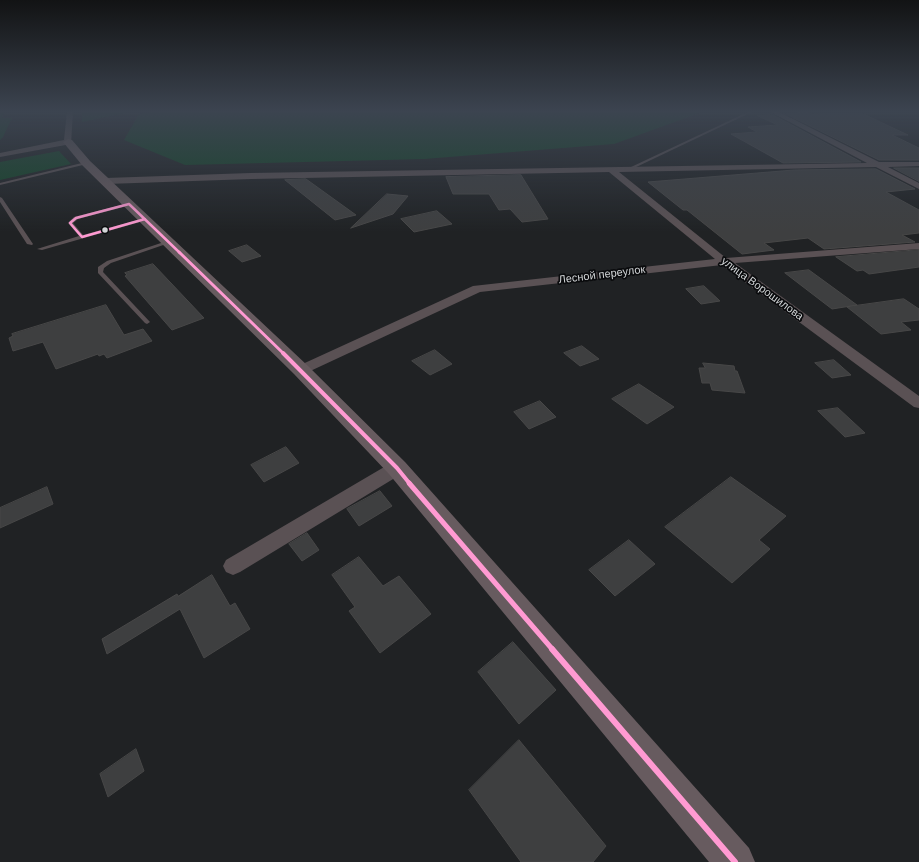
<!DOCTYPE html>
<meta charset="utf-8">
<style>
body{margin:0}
canvas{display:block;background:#202224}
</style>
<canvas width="919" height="862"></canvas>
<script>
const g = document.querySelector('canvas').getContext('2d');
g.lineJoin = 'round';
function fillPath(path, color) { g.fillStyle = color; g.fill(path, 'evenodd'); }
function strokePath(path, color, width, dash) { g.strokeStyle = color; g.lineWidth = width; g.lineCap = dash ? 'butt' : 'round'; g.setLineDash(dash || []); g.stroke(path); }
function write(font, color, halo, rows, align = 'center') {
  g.font = font + ' Arial,sans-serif'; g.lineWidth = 3.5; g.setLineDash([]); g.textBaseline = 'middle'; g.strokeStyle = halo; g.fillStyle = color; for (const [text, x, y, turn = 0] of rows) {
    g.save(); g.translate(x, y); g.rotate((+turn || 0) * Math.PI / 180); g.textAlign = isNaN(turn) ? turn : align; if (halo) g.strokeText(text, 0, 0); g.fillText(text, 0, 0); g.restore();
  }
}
fillPath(new Path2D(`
 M0 111H5L2 118H12L3 137 0 140Z
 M82 111H134L82 122Z
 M156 111H705L614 144 424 159 185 165 124 140 139 114Z
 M59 151 71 164 0 180V162Z`), '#124526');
const building = new Path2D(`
 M807 112 812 114 861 113 908 135H892L919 148V160H879L786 114Z
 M773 115 861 162 783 163 731 134 757 132 748 127 778 125 758 116Z
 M894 168H919V181Z
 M876 169 915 189 886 192 919 210V233L902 235 915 242 824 249 808 238 764 243 774 250 742 254 687 210H683L648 182 794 170Z
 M521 175 548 219 522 222 510 209 499 210 489 194H453L446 177Z
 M306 179 356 215 335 220 285 180Z
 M387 194 408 196 393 214 351 228Z
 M437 211 452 224 414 232 401 219Z
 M247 245 261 256 242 262 229 251Z
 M919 250V267L869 274 863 270 857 271 836 257Z
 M153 264 204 318 172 330 125 276 127 275 125 273Z
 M809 270 857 305 832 309 785 273Z
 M704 286 720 301 701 304 686 289Z
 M904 299 919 309V320L901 322 911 330 881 334 847 307Z
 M106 305 124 335 143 329 152 341 107 358 104 354 99 356 98 354 56 369 43 342 13 351 9 338 13 336 12 334Z
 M582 346 599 359 580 366 564 353Z
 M435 350 452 364 430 375 412 361Z
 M834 360 851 375 832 378 815 363Z
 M703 363 734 366 735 371H737L745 393 712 390 710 383H702L699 368H705Z
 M639 384 674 407 647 424 612 399Z
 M540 401 556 417 529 429 514 412Z
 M838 408 865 433 845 437 818 411Z
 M286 447 299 463 264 482 251 465Z
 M731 477 786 516 759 540 770 549 732 583 665 527Z
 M47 487 53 504 0 528V508Z
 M380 491 392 506 359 526 347 509Z
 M307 533 319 550 302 561 289 544Z
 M629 540 655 564 615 596 589 570Z
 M359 557 383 586 399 576 431 614 380 653 349 611 355 607 332 575Z
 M212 575 230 606 235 603 250 629 204 658 180 609 107 654 102 639 177 594 178 596Z
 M513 642 556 690 519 724 478 672Z
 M519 740 606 846 593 862H521L469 790Z
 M136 749 144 771 108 797 100 774Z`);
fillPath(building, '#3e3f40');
strokePath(building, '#474747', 1);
fillPath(new Path2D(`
 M750 111H754L632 169 629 168Z
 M86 162 87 164 0 185V183Z
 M0 197 2 198 33 244 32 245 27 244 0 202Z
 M129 203 131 204V205L78 219 73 223 83 235 145 218 147 219V220L42 250 37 249 79 236 68 223 74 217Z
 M167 241 172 242 111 263 104 268 103 272 150 322 147 324 145 323 98 273V267L107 261Z`), '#5a5154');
fillPath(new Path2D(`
 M67 111H73L71 144 0 157V153L64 140Z
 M769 111H777L879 162H919V166L888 167 919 183V189L876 167 619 172 726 258 919 243V249L735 263 919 396V408L914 407 722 265 480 292 306 373 301 374 296 373 294 370 296 367 473 286 715 259 609 172 251 179 106 184 102 181 106 178 251 173 867 163Z
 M397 462 403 463 406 468 403 473 240 572 233 575 226 572 223 566 226 560 391 463Z`), '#5a5154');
fillPath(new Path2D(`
 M68 139 72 140 90 161 308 366 405 462 749 848 755 862H709L389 474 294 374 82 165 63 142Z`), '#675b5f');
strokePath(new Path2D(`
 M145 219 82 237 70 223 76 218 129 204 180 253`), '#ff9ad2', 2.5);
strokePath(new Path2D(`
 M179 252 284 354`), '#ff9ad2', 3);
strokePath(new Path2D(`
 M283 353 397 468 410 484`), '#ff9ad2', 4);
strokePath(new Path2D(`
 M409 483 553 650`), '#ff9ad2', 5);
strokePath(new Path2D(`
 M552 649 735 862`), '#ff9ad2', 6);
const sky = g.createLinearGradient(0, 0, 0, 232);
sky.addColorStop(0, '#121314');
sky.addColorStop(0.48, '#3c4450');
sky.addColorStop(1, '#3c445000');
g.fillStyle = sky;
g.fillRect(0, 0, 919, 232);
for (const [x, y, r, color] of [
 [105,230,3.5,"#d2d5d7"]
]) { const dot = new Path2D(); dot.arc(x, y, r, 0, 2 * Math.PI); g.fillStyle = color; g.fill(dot); strokePath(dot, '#0a0b0d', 1.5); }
write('11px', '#d2d5d7', '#0a0b0d', [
 ["Лесной переулок",602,275,-7],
 ["улица Ворошилова",762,289,36]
]);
</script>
